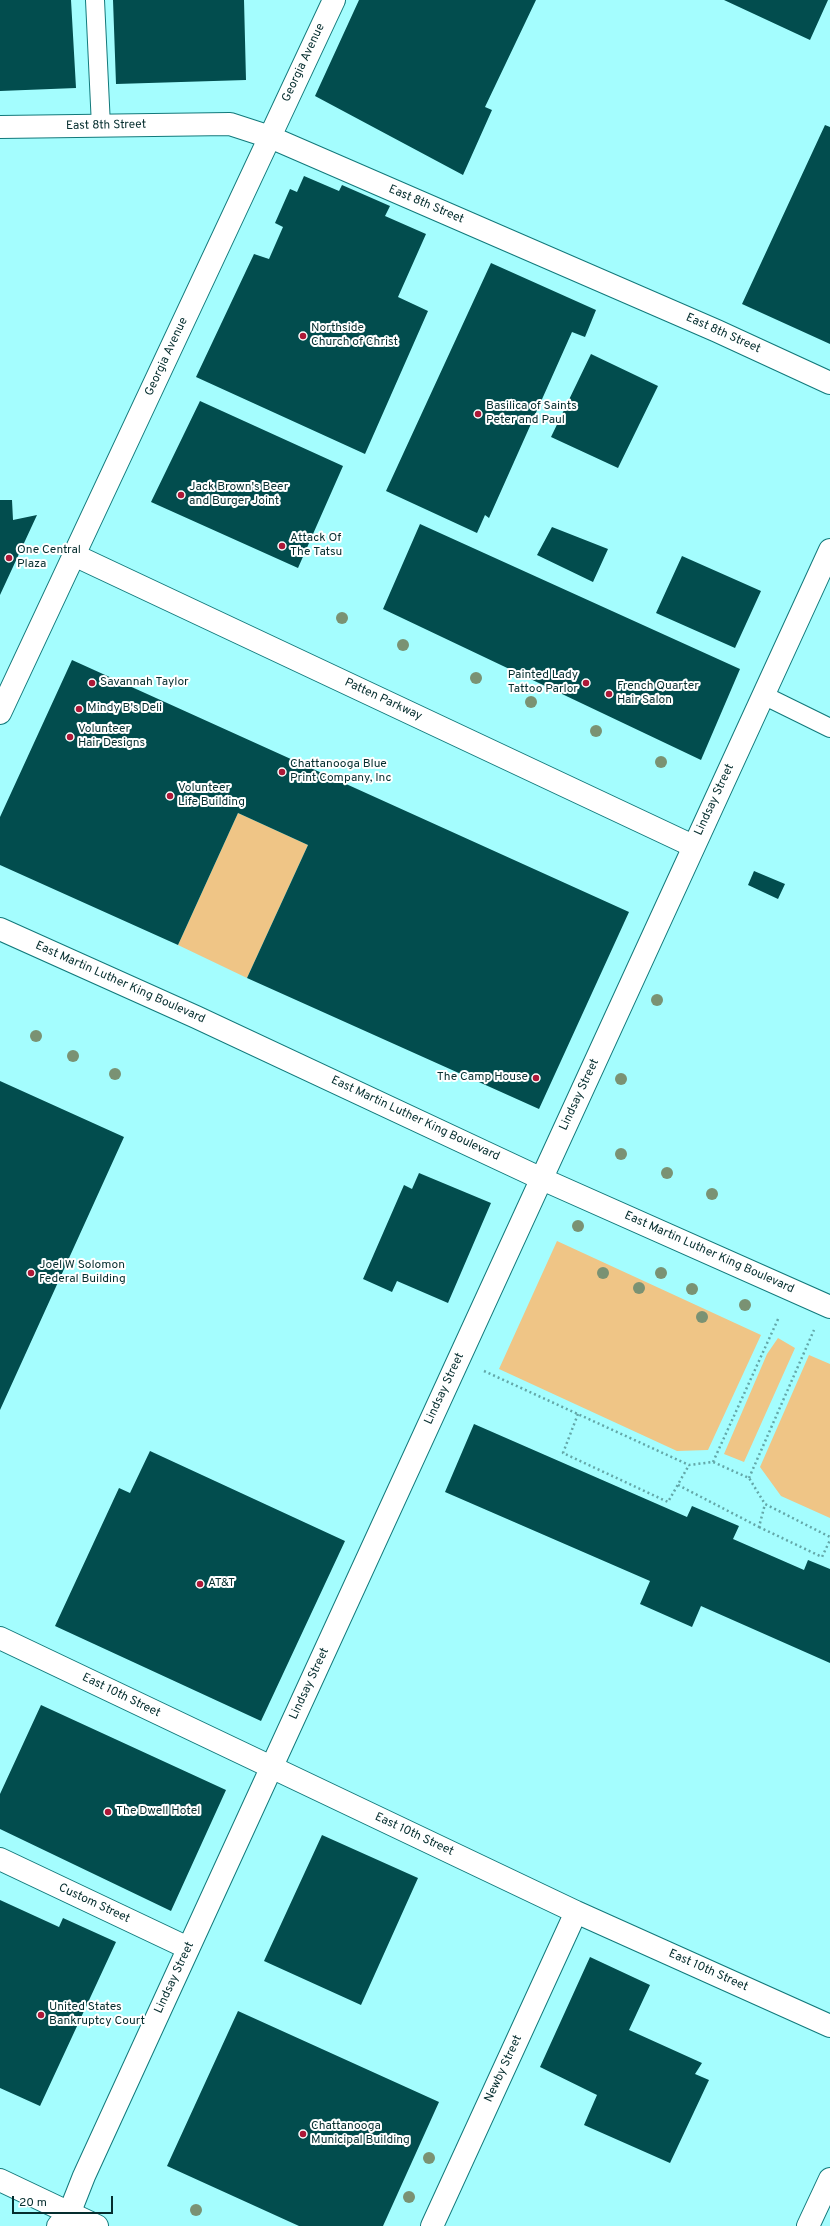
<!DOCTYPE html>
<style>
body{margin:0}
#map{position:relative;width:830px;height:2226px;overflow:hidden;background:#a4fdfe;font-family:Overpass,sans-serif}
canvas{display:block}
.scale{position:absolute;left:12px;top:2196px;width:101px;height:18px;box-sizing:border-box;border:2px solid #052d2e;border-top:0;padding-left:5px;font-size:12px;line-height:14px;white-space:nowrap;color:#052d2e;-webkit-text-stroke:3px #fff;paint-order:stroke}
</style>
<div id="map">
<canvas width="830" height="2226"></canvas>
<div class="scale">20 m</div>
</div>
<script>
const g = document.querySelector('canvas').getContext('2d');
g.lineJoin = 'round';
function fillPath(path, color) { g.fillStyle = color; g.fill(path, 'evenodd'); }
function strokePath(path, color, width, dash) { g.strokeStyle = color; g.lineWidth = width; g.lineCap = dash ? 'butt' : 'round'; g.setLineDash(dash || []); g.stroke(path); }
function write(font, color, halo, rows, align = 'center') {
  g.font = font + ' Overpass,sans-serif'; g.lineWidth = 4; g.setLineDash([]); g.textBaseline = 'middle'; g.strokeStyle = halo; g.fillStyle = color; for (const [text, x, y, turn = 0] of rows) {
    g.save(); g.translate(x, y); g.rotate((+turn || 0) * Math.PI / 180); g.textAlign = isNaN(turn) ? turn : align; if (halo) g.strokeText(text, 0, 0); g.fillText(text, 0, 0); g.restore();
  }
}
fillPath(new Path2D(`
 M238 813 308 845 247 978 178 945Z
 M557 1241 761 1335 708 1450 677 1451 499 1369Z
 M778 1338 795 1348 744 1462 724 1454 767 1354Z
 M809 1355 830 1364V1518L781 1496 760 1467Z`), '#efc586');
fillPath(new Path2D(`
 M0 0H71L76 88 0 91Z
 M113 0H244L246 80 116 84Z
 M359 0H536L485 107 492 110 463 175 315 96Z
 M724 0H828L810 40Z
 M825 125 830 127V344L742 304Z
 M304 176 339 191 342 185 390 206 385 216 426 234 398 297 428 311 365 454 196 377 254 254 269 259 283 227 275 223 290 189 297 192Z
 M491 263 596 310 585 337 572 332 489 518 485 515 477 533 386 491Z
 M591 354 658 386 618 468 551 437Z
 M200 401 343 466 298 568 151 502Z
 M0 500H12L13 520 37 515 0 595Z
 M420 524 740 669 701 760 383 609Z
 M552 527 608 549 593 582 537 555Z
 M682 556 761 591 735 648 656 613Z
 M72 660 629 912 539 1109 247 978 308 845 238 813 178 945 0 865V817Z
 M754 871 785 884 778 899 748 885Z
 M0 1081 124 1137 0 1410Z
 M419 1173 491 1203 448 1303 397 1281 392 1292 363 1279 404 1185 412 1189Z
 M474 1424 687 1517 692 1506 739 1526 733 1539 804 1570 808 1560 830 1569V1663L701 1606 692 1627 640 1604 650 1581 445 1492Z
 M150 1451 345 1541 261 1721 55 1626 119 1488 130 1493Z
 M41 1705 226 1790 171 1911 0 1829V1794Z
 M322 1835 418 1878 361 2005 264 1961Z
 M0 1900 59 1927 63 1918 116 1942 40 2106 0 2088Z
 M590 1957 650 1985 629 2030 702 2063 695 2074 709 2080 670 2163 584 2125 597 2095 540 2067Z
 M238 2011 439 2102 383 2226H299L167 2166Z`), '#024d4e');
const lane = new Path2D(`
 M95 0 101 126
 M763 695 830 728`);
const street = new Path2D(`
 M0 127 230 124 270 137 717 331 830 383
 M74 555 693 846
 M0 1638 576 1912 830 2026
 M0 1859 188 1948
 M0 2180 97 2226
 M432 2226 576 1912
 M808 2226 830 2179`);
const secondary = new Path2D(`
 M58 2226 69 2214 84 2176 830 550`);
const primary = new Path2D(`
 M0 713 334 0
 M0 929 196 1017 542 1179 830 1307`);
strokePath(lane, '#12797b', 20);
strokePath(street, '#12797b', 24);
strokePath(secondary, '#12797b', 24);
strokePath(primary, '#12797b', 24);
strokePath(new Path2D(`
 M484 1371 689 1465 713 1462 749 1478 765 1504 830 1537
 M578 1414 563 1453 668 1502 689 1465
 M713 1462 779 1317
 M749 1478 814 1330
 M678 1485 759 1527 765 1504
 M759 1527 822 1557 830 1540`), '#63a7a8', 2.5, [2, 3]);
strokePath(lane, '#fff', 18);
strokePath(street, '#fff', 22);
strokePath(secondary, '#fff', 22);
strokePath(primary, '#fff', 22);
g.fillStyle = '#7a9273';
for (const [x, y] of [
 [342,618],
 [403,645],
 [476,678],
 [531,702],
 [596,731],
 [661,762],
 [657,1000],
 [36,1036],
 [73,1056],
 [115,1074],
 [621,1079],
 [621,1154],
 [667,1173],
 [712,1194],
 [578,1226],
 [603,1273],
 [661,1273],
 [639,1288],
 [692,1289],
 [745,1305],
 [702,1317],
 [429,2158],
 [409,2197],
 [196,2210]
]) { g.beginPath(); g.arc(x, y, 6, 0, 2 * Math.PI); g.fill(); }
for (const [x, y, r, color] of [
 [303,336,4,"#ad1837"],
 [478,414,4,"#ad1837"],
 [181,495,4,"#ad1837"],
 [282,546,4,"#ad1837"],
 [9,558,4,"#ad1837"],
 [92,683,4,"#ad1837"],
 [586,683,4,"#ad1837"],
 [609,694,4,"#ad1837"],
 [79,709,4,"#ad1837"],
 [70,737,4,"#ad1837"],
 [282,772,4,"#ad1837"],
 [170,796,4,"#ad1837"],
 [536,1078,4,"#ad1837"],
 [31,1273,4,"#ad1837"],
 [200,1584,4,"#ad1837"],
 [108,1812,4,"#ad1837"],
 [41,2015,4,"#ad1837"],
 [303,2134,4,"#ad1837"]
]) { const dot = new Path2D(); dot.arc(x, y, r, 0, 2 * Math.PI); g.fillStyle = color; g.fill(dot); strokePath(dot, '#fff', 1.5); }
write('12px', '#052d2e', '#fff', [
 ["Georgia Avenue",304,63,-65],
 ["East 8th Street",106,126,-1],
 ["East 8th Street",426,205,23],
 ["East 8th Street",723,334,24],
 ["Georgia Avenue",167,357,-65],
 ["Patten Parkway",383,700,25],
 ["Lindsay Street",715,800,-65],
 ["East Martin Luther King Boulevard",120,983,24],
 ["Lindsay Street",580,1095,-65],
 ["East Martin Luther King Boulevard",415,1119,25],
 ["East Martin Luther King Boulevard",709,1253,24],
 ["Lindsay Street",445,1389,-65],
 ["Lindsay Street",310,1684,-65],
 ["East 10th Street",121,1696,26],
 ["East 10th Street",414,1835,25],
 ["Custom Street",94,1904,25],
 ["East 10th Street",708,1971,24],
 ["Lindsay Street",175,1978,-65],
 ["Newby Street",504,2069,-65]
]);
write('12px', '#052d2e', '#fff', [
 ["Northside",311,329],
 ["Church of Christ",311,343],
 ["Basilica of Saints",486,407],
 ["Peter and Paul",486,421],
 ["Jack Brown's Beer",189,488],
 ["and Burger Joint",189,502],
 ["Attack Of",290,539],
 ["The Tatsu",290,553],
 ["One Central",17,551],
 ["Plaza",17,565],
 ["Painted Lady",578,676,"right"],
 ["Tattoo Parlor",578,690,"right"],
 ["Savannah Taylor",100,683],
 ["French Quarter",617,687],
 ["Hair Salon",617,701],
 ["Mindy B's Deli",87,709],
 ["Volunteer",78,730],
 ["Hair Designs",78,744],
 ["Chattanooga Blue",290,765],
 ["Print Company, Inc",290,779],
 ["Volunteer",178,789],
 ["Life Building",178,803],
 ["The Camp House",528,1078,"right"],
 ["Joel W Solomon",39,1266],
 ["Federal Building",39,1280],
 ["AT&T",208,1584],
 ["The Dwell Hotel",116,1812],
 ["United States",49,2008],
 ["Bankruptcy Court",49,2022],
 ["Chattanooga",311,2127],
 ["Municipal Building",311,2141]
], 'left');
</script>
